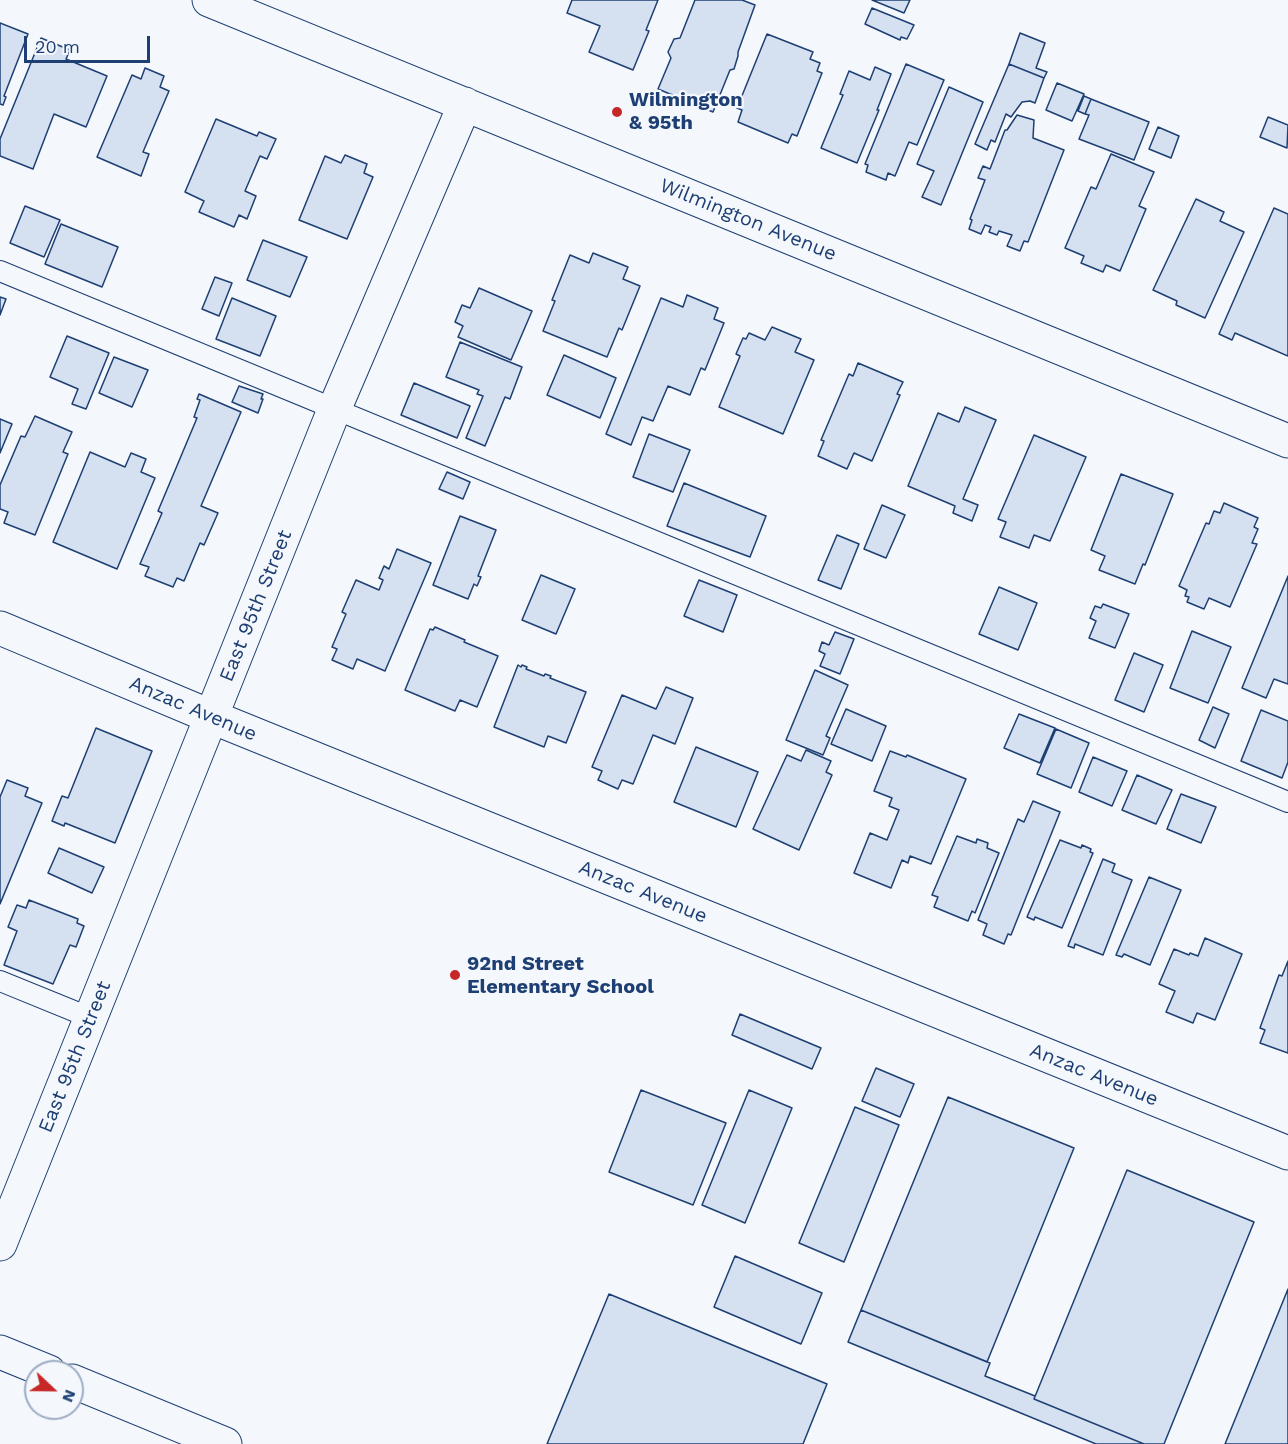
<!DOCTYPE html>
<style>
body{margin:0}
#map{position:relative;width:1288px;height:1444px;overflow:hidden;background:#f4f7fb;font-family:"Work Sans",sans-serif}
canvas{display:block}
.north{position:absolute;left:24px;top:1360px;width:60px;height:60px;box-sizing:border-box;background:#f4f7fb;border:2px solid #9eadc5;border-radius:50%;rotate:112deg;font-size:16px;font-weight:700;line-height:24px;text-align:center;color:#1d3f73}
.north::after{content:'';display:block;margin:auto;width:21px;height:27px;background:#c62828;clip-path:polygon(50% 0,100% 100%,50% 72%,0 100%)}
.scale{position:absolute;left:24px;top:36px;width:126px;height:27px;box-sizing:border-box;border:3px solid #1d3f73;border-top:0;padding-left:8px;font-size:18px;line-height:21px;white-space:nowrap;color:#1d3f73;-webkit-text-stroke:4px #f4f7fb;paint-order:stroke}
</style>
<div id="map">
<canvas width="1288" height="1444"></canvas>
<div class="north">N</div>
<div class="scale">20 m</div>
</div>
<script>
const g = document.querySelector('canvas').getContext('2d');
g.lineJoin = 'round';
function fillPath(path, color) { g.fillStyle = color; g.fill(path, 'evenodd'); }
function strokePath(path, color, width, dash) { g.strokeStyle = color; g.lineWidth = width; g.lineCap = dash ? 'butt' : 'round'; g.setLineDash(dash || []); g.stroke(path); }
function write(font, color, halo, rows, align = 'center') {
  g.font = font + ' "Work Sans",sans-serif'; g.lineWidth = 4.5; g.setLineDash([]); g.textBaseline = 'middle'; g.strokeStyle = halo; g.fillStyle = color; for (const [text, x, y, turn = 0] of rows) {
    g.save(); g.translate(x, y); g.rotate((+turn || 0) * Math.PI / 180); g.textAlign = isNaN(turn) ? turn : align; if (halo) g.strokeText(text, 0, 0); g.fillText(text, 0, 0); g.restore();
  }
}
const building = new Path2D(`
 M572 0H658L646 30 649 31 633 70 589 52 600 26 567 13Z
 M695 0H742L755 5 738 52V56L734 69 730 70 713 112 658 89 671 58 668 52 674 39 680 38Z
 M872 0H910L904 13Z
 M872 8 914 25 907 39 901 37 900 40 865 24Z
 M0 23 28 34 4 96 6 97 3 105 0 104Z
 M1020 33 1045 43 1036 68 1047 72 1044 78 1009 64Z
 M767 34 813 52 810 59 820 63 817 71 822 73 797 136 792 134 788 143 738 122 742 110 737 108Z
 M41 38 70 50 66 59 107 76 86 127 54 114 33 169 0 156V139Z
 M906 64 944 80 917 145 909 142 895 176 888 173 886 180 866 172 868 165 865 164Z
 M1009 64 1044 78 1035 103 1030 101 1022 102 1011 117 1006 114 995 142 991 140 987 150 975 144Z
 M875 67 891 74 877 110H879L857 163 821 148 843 95 840 94 849 71 870 80Z
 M145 68 164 76 160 87 169 91 143 152 149 154 141 176 97 157 132 75 141 79Z
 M1057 83 1084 94 1072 121 1046 110Z
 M949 87 983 102 941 205 922 197 934 171 917 164Z
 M1084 96 1091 99 1085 114 1078 111Z
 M1091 99 1149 122 1134 160 1079 139 1089 115 1085 114Z
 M1017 115 1034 120 1033 138 1064 150 1028 242 1024 241 1020 251 1007 246 1012 235 999 231 997 235 989 232 991 227 985 225 981 234 969 229 972 220 970 219 985 180 978 178 983 166 990 169 1005 130H1007Z
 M1268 117 1288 125 1287 148 1260 137Z
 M216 119 257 136 259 132 276 139 267 159 260 156 245 191 256 196 247 219 239 215 234 227 199 212 204 201 185 192Z
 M1158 127 1179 136 1171 158 1149 149Z
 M1111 154 1154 172 1139 206 1146 209 1120 271 1106 265 1103 272 1081 263 1084 256 1065 248 1091 187 1096 189Z
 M345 155 367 164 364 173 373 177 347 239 299 220 325 156 341 163Z
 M1196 199 1224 212 1220 221 1244 232 1205 318 1176 305 1177 301 1153 290Z
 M25 206 60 220 44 257 10 243Z
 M1274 208 1288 214V356L1235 333 1232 340 1219 334Z
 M61 224 118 247 102 287 45 264Z
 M263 240 307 257 290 297 247 280Z
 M593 253 628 267 623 279 640 286 622 330 619 328 607 357 543 331 555 301 552 300 570 255 589 263Z
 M215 277 232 283 219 316 202 309Z
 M479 288 532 311 511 360 458 337 463 326 455 322 462 305 470 308Z
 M687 295 718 308 714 319 724 323 705 370 701 368 690 395 668 386 653 421 642 417 631 445 606 434 661 298 683 307Z
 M0 297 6 299 0 315Z
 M232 298 276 316 260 356 216 339Z
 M772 327 801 339 795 352 814 360 783 434 719 407 740 356 736 354 743 338 746 339 749 333 765 340Z
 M67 336 109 353 86 409 72 404 78 389 50 377Z
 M460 342 522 367 510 399 505 397 485 446 466 438 483 396 477 394 479 390 446 377Z
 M564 355 616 378 600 418 547 395Z
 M114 357 148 370 132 407 99 393Z
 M858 363 903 382 897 394 900 395 872 461 854 453 847 469 818 456 824 441 821 440 849 374 853 376Z
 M414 383 470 406 457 438 401 415Z
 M239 386 263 394 261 399H263L258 413 232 402Z
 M199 394 241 412 201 506 218 513 204 545 200 543 184 581 177 578 173 587 145 576 149 567 140 564 162 513 158 511 197 418 194 417 200 400 197 399Z
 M965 407 996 420 963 499 978 505 972 521 953 513 955 506 908 486 938 413 959 422Z
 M35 416 72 432 63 452 68 454 35 535 4 523 8 512 0 509V485L21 436 25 437Z
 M0 419 12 424 0 453Z
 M649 434 690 450 673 492 633 477Z
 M1034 435 1086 457 1050 541 1034 535 1029 548 1000 537 1006 522 998 519Z
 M90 452 125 467 131 453 146 459 141 472 155 478 117 569 53 542Z
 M447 472 470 482 463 499 439 489Z
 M1121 474 1173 494 1145 565 1143 564 1135 584 1099 570 1105 556 1091 550Z
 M684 483 766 516 750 557 667 526Z
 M1224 503 1258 518 1254 527 1258 529 1252 543 1257 544 1230 607 1209 598 1204 609 1187 602 1189 597 1185 596 1187 590 1179 586 1206 523 1209 524 1214 511 1220 513Z
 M882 505 905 515 886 558 864 549Z
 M460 516 496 530 478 576 481 577 477 586 474 584 468 599 433 585Z
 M837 535 859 544 841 589 818 580Z
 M397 549 431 563 385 671 357 659 353 669 332 660 337 649 332 647 346 614 342 612 356 580 379 590 383 580 379 578 384 566 389 569Z
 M541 575 575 589 556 634 522 620Z
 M1288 576V684L1274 679 1266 698 1242 688Z
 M699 580 737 595 723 632 684 616Z
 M999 587 1037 603 1018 650 979 634Z
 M1103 604 1129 614 1115 648 1089 638 1096 621 1090 618 1095 606 1101 608Z
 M435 627 465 640 464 642 498 656 477 707 460 700 455 711 405 690 430 629 433 630Z
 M1192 631 1231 647 1208 703 1170 688Z
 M835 632 854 639 840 674 820 666 825 654 819 651 822 642 829 645Z
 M1134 653 1163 665 1144 712 1115 700Z
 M518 665 521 667 522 665 527 667 526 669 544 676 545 674 551 676 550 678 586 692 566 743 548 736 544 747 494 727Z
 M815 670 848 685 826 736 830 738 823 755 786 740Z
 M666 687 693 698 675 744 653 735 633 784 622 780 618 789 598 780 602 771 592 767 622 695 656 709Z
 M1213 707 1229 714 1215 748 1199 740Z
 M846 709 886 726 872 761 831 744Z
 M1261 710 1288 721V762L1282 778 1241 761Z
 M1019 714 1055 728 1040 763 1004 748Z
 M96 728 152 751 115 843 65 823 64 826 52 821 62 796 68 798Z
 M1056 729 1089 743 1071 788 1037 774Z
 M696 747 758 772 736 827 674 802Z
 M806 750 831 761 826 772 832 775 799 850 753 829 787 755 801 761Z
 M890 751 906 757 907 755 966 779 931 864 910 856 908 863 902 860 891 888 854 873 870 833 887 840 899 810 889 806 892 798 874 791Z
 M1093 757 1127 771 1112 806 1079 792Z
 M1137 775 1172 790 1156 824 1122 810Z
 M7 780 28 788 25 796 42 803 0 904V797Z
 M1181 794 1216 807 1201 843 1167 829Z
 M1033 801 1060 812 1011 935 1008 934 1004 944 983 935 987 924 978 920 1018 819 1024 822Z
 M957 836 976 843 977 839 988 843 987 848 999 853 975 913 972 911 968 921 934 907 938 897 932 895Z
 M1060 840 1081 848 1082 845 1091 849 1090 852 1093 853 1062 928 1035 917 1034 920 1027 917Z
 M59 848 104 867 92 893 48 873Z
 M1103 859 1115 864 1112 872 1132 880 1103 955 1075 944 1074 948 1068 946Z
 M1149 877 1181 890 1150 965 1124 954 1122 957 1116 955Z
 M29 900 78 919 77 923 84 926 76 947 70 945 53 984 4 965 17 931 8 927 17 905 26 908Z
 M1205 938 1242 954 1215 1020 1197 1013 1193 1023 1166 1012 1175 991 1159 984 1174 949 1189 955 1190 953 1198 956Z
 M1288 961V1053L1260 1043 1265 1030 1260 1028 1279 975 1282 976Z
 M740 1014 821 1048 812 1069 732 1035Z
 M876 1068 914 1084 900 1117 862 1101Z
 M641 1090 726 1123 693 1205 609 1172Z
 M749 1090 792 1108 745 1223 702 1205Z
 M948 1097 1074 1148 987 1362 861 1310Z
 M855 1107 899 1125 844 1262 799 1243Z
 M1127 1170 1254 1222 1164 1444H1144L1034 1399Z
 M735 1256 822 1293 801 1344 714 1307Z
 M1288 1289V1444H1225Z
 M609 1294 827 1384 803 1444H547Z
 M861 1310 990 1363 985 1376 1035 1396 1034 1399 1144 1444H1096L848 1342Z`);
fillPath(building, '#d5e0f0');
strokePath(building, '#1d3f73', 1.5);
const service = new Path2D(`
 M0 271 1288 802
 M0 981 91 1018`);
const minor = new Path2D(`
 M209 0 1288 441
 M0 628 212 717 1288 1153
 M0 1244 334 410 465 104
 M0 1352 49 1372
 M72 1381 225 1444`);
strokePath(service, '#1d3f73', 22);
strokePath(minor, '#1d3f73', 35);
strokePath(service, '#f4f7fb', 20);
strokePath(minor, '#f4f7fb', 33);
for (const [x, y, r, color] of [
 [617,112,6,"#c62828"],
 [455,975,6,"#c62828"]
]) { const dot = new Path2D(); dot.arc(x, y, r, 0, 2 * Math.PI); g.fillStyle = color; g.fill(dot); strokePath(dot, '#f4f7fb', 2); }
write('bold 20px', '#1d3f73', '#f4f7fb', [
 ["Wilmington",629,100],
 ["& 95th",629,123],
 ["92nd Street",467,964],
 ["Elementary School",467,987]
], 'left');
write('20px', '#1d3f73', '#f4f7fb', [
 ["Wilmington Avenue",748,220,22],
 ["East 95th Street",256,606,-68],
 ["Anzac Avenue",193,709,23],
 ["Anzac Avenue",643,892,22],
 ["East 95th Street",75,1057,-68],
 ["Anzac Avenue",1094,1075,22]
]);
</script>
